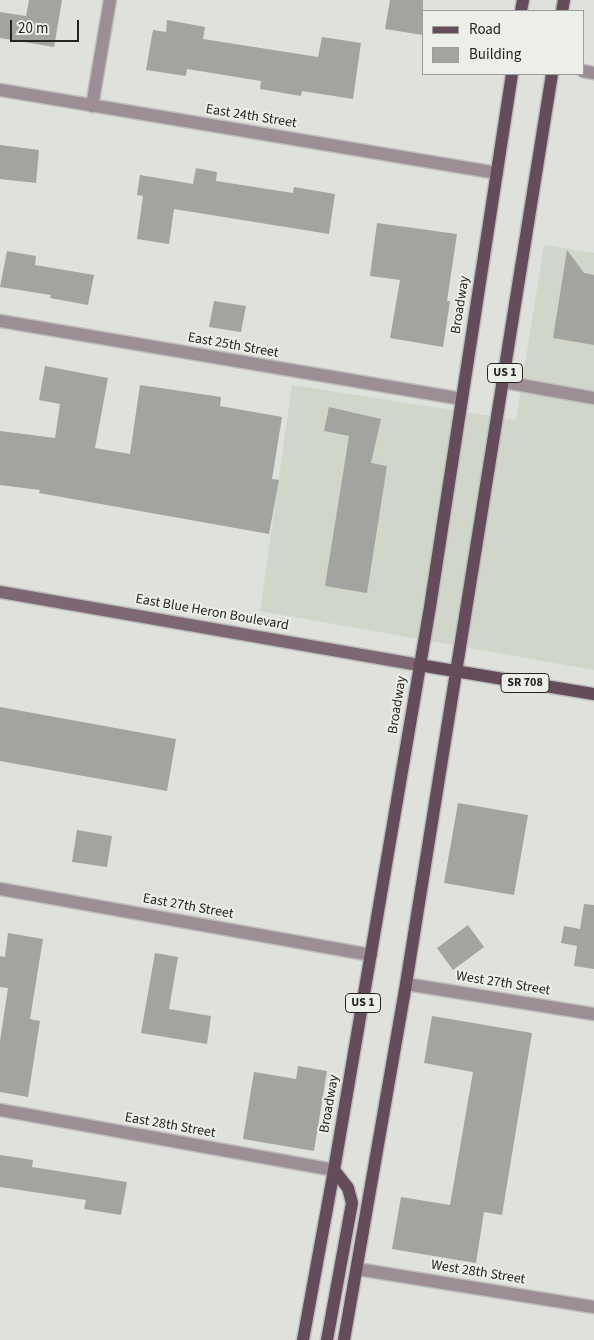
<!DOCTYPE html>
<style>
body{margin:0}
#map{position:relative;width:594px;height:1340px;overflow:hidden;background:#dfe1dd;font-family:"Source Sans 3",sans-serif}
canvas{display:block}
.legend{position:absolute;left:422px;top:10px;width:162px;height:65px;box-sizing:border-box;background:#eceeea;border:1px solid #9c9e9a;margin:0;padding:6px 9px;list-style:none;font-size:15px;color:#242523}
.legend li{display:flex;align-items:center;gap:10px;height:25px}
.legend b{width:25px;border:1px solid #9c9e9a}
.scale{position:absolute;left:10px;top:20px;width:69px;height:22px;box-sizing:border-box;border:2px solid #242523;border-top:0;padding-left:6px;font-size:15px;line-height:18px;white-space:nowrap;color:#242523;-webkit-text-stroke:4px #eceeea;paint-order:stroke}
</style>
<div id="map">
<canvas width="594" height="1340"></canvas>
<ul class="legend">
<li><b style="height:6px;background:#644c5a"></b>Road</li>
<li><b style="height:14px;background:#a3a4a0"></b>Building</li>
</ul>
<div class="scale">20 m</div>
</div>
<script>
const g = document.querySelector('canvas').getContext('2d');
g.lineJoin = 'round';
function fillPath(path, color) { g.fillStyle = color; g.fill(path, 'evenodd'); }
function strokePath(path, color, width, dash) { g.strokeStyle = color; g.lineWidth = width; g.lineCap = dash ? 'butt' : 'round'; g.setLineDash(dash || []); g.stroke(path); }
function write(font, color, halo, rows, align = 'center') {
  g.font = font + ' "Source Sans 3",sans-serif'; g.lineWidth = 4; g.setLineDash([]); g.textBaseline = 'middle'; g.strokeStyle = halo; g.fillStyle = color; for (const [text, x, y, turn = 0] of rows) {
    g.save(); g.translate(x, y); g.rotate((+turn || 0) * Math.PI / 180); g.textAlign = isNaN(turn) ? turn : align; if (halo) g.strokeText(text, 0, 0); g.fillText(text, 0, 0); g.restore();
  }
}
fillPath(new Path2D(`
 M544 245 594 253V670L260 611 292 385 516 420Z`), '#d1d6cb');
fillPath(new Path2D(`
 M29 0H62L54 47 0 38V12L26 16Z
 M390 0H423V35L385 29Z
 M167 20 205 27 203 39 318 57 322 37 361 43 353 99 302 91 301 96 260 89 261 81 187 69 186 76 146 70 153 30 166 32Z
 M0 145 39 150 36 183 0 179Z
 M196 168 217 172 216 181 293 193 294 187 335 194 329 234 174 209 169 244 137 239 143 196 137 195 140 175 193 184Z
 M377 223 457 234 447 301H450L443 347 390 338 400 280 370 276Z
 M567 250 584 273 594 275V345L553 338Z
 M7 251 36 256 35 265 94 275 88 305 50 298 51 295 0 287Z
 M214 301 246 306 241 332 209 327Z
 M45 366 108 378 95 448 130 454 140 385 221 397 220 406 282 417 272 479 279 480 269 534 39 493 40 490 0 485V431L55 438 60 404 39 400Z
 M329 407 381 419 371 463 387 466 367 593 325 586 349 436 324 431Z
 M0 707 176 739 167 791 0 761Z
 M458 803 528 815 514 895 444 883Z
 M77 830 112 836 107 867 72 862Z
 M584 904 594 905V969L574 966 577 946 561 943 564 926 580 929Z
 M468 925 484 947 453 970 437 948Z
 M8 933 43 939 30 1019 40 1021 28 1097 0 1092V1041L8 988 0 987V956L5 957Z
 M155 953 178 957 169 1009 211 1016 207 1044 141 1033Z
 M432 1016 532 1033 502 1215 484 1212 476 1263 392 1249 401 1197 450 1205 473 1072 424 1063Z
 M298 1066 327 1071 314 1151 243 1139 254 1072 296 1079Z
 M0 1155 33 1160 32 1167 127 1182 121 1215 84 1209 86 1200 0 1187Z`), '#a3a4a0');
const minor = new Path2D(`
 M583 71 594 73
 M0 90 497 173
 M92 106 110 0
 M0 321 462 399
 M504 382 594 398
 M0 889 371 955
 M406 984 594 1014
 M0 1110 334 1170
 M357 1269 594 1307`);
const secondary = new Path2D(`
 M0 592 419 665`);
const primary = new Path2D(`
 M521 11 523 0
 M562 11 564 0
 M419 665 594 694
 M303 1340 334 1170 430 607 512 74
 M327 1340 352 1203 348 1188 334 1170
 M344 1340 406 984 552 74`);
strokePath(minor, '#bdbfbc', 15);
strokePath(secondary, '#bdbfbc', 15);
strokePath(primary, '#bdbfbc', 15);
strokePath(minor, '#9d8e96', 12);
strokePath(secondary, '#7c6773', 12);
strokePath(primary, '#644c5a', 12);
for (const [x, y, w] of [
 [505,373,35],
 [525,683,48],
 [363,1003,35]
]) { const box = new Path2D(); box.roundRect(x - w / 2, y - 9.5, w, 19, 4); g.fillStyle = '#eceeea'; g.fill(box); strokePath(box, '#242523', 1); }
write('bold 12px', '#242523', null, [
 ["US 1",505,373],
 ["SR 708",525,683],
 ["US 1",363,1003]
]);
write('14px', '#242523', '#eceeea', [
 ["East 24th Street",251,117,9],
 ["Broadway",461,305,-81],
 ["East 25th Street",233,346,10],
 ["East Blue Heron Boulevard",212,613,10],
 ["Broadway",398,705,-81],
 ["East 27th Street",188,907,10],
 ["West 27th Street",503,984,9],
 ["Broadway",330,1104,-80],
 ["East 28th Street",170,1126,10],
 ["West 28th Street",478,1273,9]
]);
</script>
